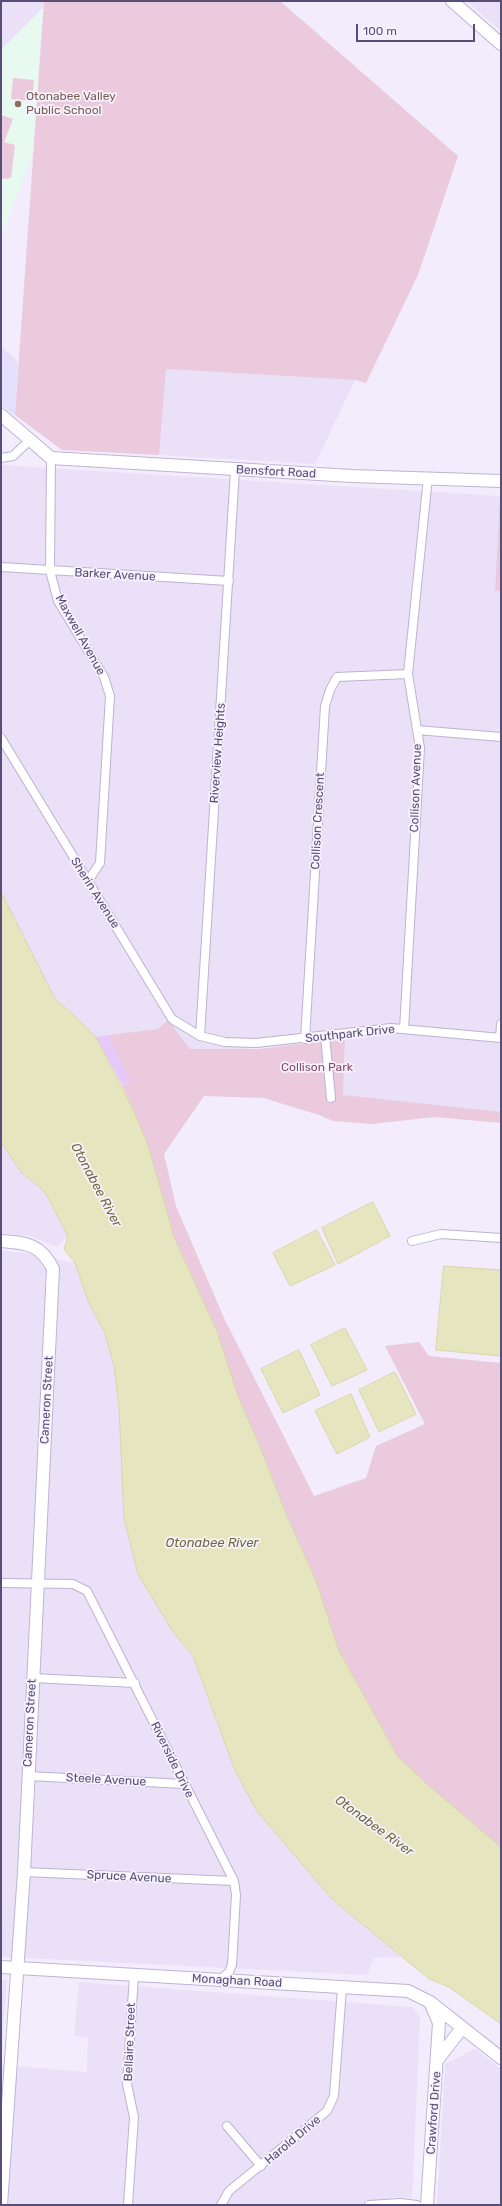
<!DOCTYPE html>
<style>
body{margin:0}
#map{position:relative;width:502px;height:2206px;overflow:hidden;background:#f3ecfc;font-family:Rubik,sans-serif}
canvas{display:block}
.frame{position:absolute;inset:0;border:2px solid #574f77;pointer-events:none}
.scale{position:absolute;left:356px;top:24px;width:119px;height:18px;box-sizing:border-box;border:2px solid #574f77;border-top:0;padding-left:5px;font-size:12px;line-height:14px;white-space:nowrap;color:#574f77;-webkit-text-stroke:3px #f8f2fe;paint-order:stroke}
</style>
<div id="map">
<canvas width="502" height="2206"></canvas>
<div class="frame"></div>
<div class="scale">100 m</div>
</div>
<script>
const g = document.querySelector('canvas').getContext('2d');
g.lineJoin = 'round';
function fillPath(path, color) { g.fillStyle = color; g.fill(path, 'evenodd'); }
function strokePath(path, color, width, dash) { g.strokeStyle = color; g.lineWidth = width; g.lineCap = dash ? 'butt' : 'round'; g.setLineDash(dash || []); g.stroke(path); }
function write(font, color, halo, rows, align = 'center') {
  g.font = font + ' Rubik,sans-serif'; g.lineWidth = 3.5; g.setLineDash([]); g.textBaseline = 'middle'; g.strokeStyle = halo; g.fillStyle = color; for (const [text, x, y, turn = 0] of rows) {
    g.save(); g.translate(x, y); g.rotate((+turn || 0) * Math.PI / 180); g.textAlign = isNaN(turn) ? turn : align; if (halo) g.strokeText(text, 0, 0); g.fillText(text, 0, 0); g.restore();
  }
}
fillPath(new Path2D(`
 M1 1H44L43 8 1 50Z
 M467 1H501V31Z
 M166 369 355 380 315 464 159 455Z
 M1 465 500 496 495 591H501V1113L343 1096 345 1039 302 1045 228 1050 189 1049 158 1029 96 1037 54 997 1 892Z
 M1 1142 21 1172 45 1192 68 1236 57 1247 30 1236 1 1233Z
 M1 1251 28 1253 75 1263 89 1303 105 1333 114 1366 138 1574 172 1630 193 1656 235 1770 332 1899 402 1957 374 1958 367 1975 6 1957 7 1921H1Z
 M1 1980H7L1 2065 87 2072 88 2037 74 2036 79 1982 412 2007 420 2017 412 2198 392 2197V2205H1Z
 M475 2049 501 2069V2205H437L445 2064Z`), '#eae0f8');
fillPath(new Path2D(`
 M1 346 18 362 15 415 1 406Z
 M1 1921H7L6 1957 1 1956Z`), '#e4e0fb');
fillPath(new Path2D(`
 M43 8 32 158 1 237V50Z`), '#e8f9f0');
fillPath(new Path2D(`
 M44 1H280L458 156 418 275 366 383 355 380 166 369 159 455 62 450 15 415Z
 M13 78 34 80 32 101 11 99Z
 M1 115 13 119 4 142 15 145 11 178 1 179Z
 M500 496H501V591H495Z
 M168 1020 190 1049H258L345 1039 343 1095 501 1112V1123L435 1117 371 1124 333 1121 319 1115 264 1098 204 1096 164 1154 176 1206 224 1318 314 1496 366 1478 376 1446 425 1424 385 1346 419 1342 429 1356 501 1363V1847L429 1786 398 1757 339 1651 316 1581 287 1516 258 1442 237 1396 218 1334 174 1237 148 1146 122 1085 130 1083 109 1035 158 1029Z`), '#eacadc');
fillPath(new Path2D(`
 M109 1035 131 1083 122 1085 96 1037Z`), '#e6c8f9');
const water = new Path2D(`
 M1 892 54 997 96 1037 133 1109 148 1145 174 1237 218 1334 238 1396 258 1442 287 1516 316 1581 339 1651 398 1757 429 1786 501 1847V2024L449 1987 429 1979 332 1899 257 1811 235 1770 193 1656 172 1630 138 1574 124 1518 119 1406 114 1366 105 1333 89 1303 75 1263 64 1249 68 1236 45 1192 21 1172 1 1142Z
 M373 1202 390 1236 338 1264 322 1228Z
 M317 1230 335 1265 290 1286 273 1253Z
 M444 1266 501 1270V1356L436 1350Z
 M345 1328 367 1370 332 1386 311 1345Z
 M299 1350 320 1395 283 1413 261 1369Z
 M395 1372 416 1414 379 1432 359 1390Z
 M351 1394 370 1437 337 1454 315 1411Z`);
fillPath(water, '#e5e5c0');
strokePath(water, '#d7d7a7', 1);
const street = new Path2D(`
 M1 458 13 456 30 440
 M51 458 50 571 58 601 104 677 110 696 100 863 88 881
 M1 567 229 581
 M417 730 501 737
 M1 738 172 1019 200 1036 225 1042 256 1043 391 1028 501 1038
 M404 1029 420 748 408 674 428 477
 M200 1036 235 470
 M325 1036 331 1098
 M500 1038 501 1024
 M305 1039 325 706 330 690 337 677 408 674
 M412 1241 441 1234 501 1238
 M1 1583 73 1584 87 1591 234 1881 236 1895 232 1965 229 1972 221 1979
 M32 1678 135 1683
 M28 1776 184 1784
 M24 1872 234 1881
 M227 2126 261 2166
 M128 2205 134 2117 127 2084 134 1975
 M221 2205 229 2191 327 2111 334 2096 342 1988
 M369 2205 400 2203 417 2205`);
const secondary = new Path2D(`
 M452 1 501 44
 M1 415 51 458 352 476 501 481
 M1 1241C27 1243 41 1244 53 1269L24 1872 1 2205
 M1 1967 408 1991 430 2002 501 2058
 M438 2059 462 2028
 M427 2205 439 2023 431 2004`);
strokePath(street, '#bcb3d1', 10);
strokePath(secondary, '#bdb4d6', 14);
strokePath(street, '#fff', 8);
strokePath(secondary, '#fff', 12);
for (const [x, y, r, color] of [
 [18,104,4,"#8d6e63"]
]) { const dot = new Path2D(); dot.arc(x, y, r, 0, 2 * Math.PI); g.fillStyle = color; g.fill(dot); strokePath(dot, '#f8f2fe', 1.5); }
write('12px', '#785e54', '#f8f2fe', [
 ["Otonabee Valley",26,97],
 ["Public School",26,111]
], 'left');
write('12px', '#574f77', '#f8f2fe', [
 ["Bensfort Road",276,472,3],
 ["Barker Avenue",115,575,3],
 ["Maxwell Avenue",80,635,61],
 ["Riverview Heights",218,753,-86],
 ["Collison Avenue",416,788,-88],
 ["Collison Crescent",318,821,-87],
 ["Sherin Avenue",95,893,58],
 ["Southpark Drive",350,1034,-6],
 ["Cameron Street",47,1400,-87],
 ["Cameron Street",30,1723,-87],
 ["Riverside Drive",172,1760,64],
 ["Steele Avenue",106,1780,3],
 ["Spruce Avenue",129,1877,3],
 ["Monaghan Road",237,1981,3],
 ["Bellaire Street",130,2042,-88],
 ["Crawford Drive",434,2113,-86],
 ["Harold Drive",293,2140,-40]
]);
write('12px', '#884d68', '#f8f2fe', [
 ["Collison Park",317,1068]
]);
write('italic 13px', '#6c6d3c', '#f8f2fe', [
 ["Otonabee River",96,1185,62],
 ["Otonabee River",212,1543],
 ["Otonabee River",374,1826,36]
]);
</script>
